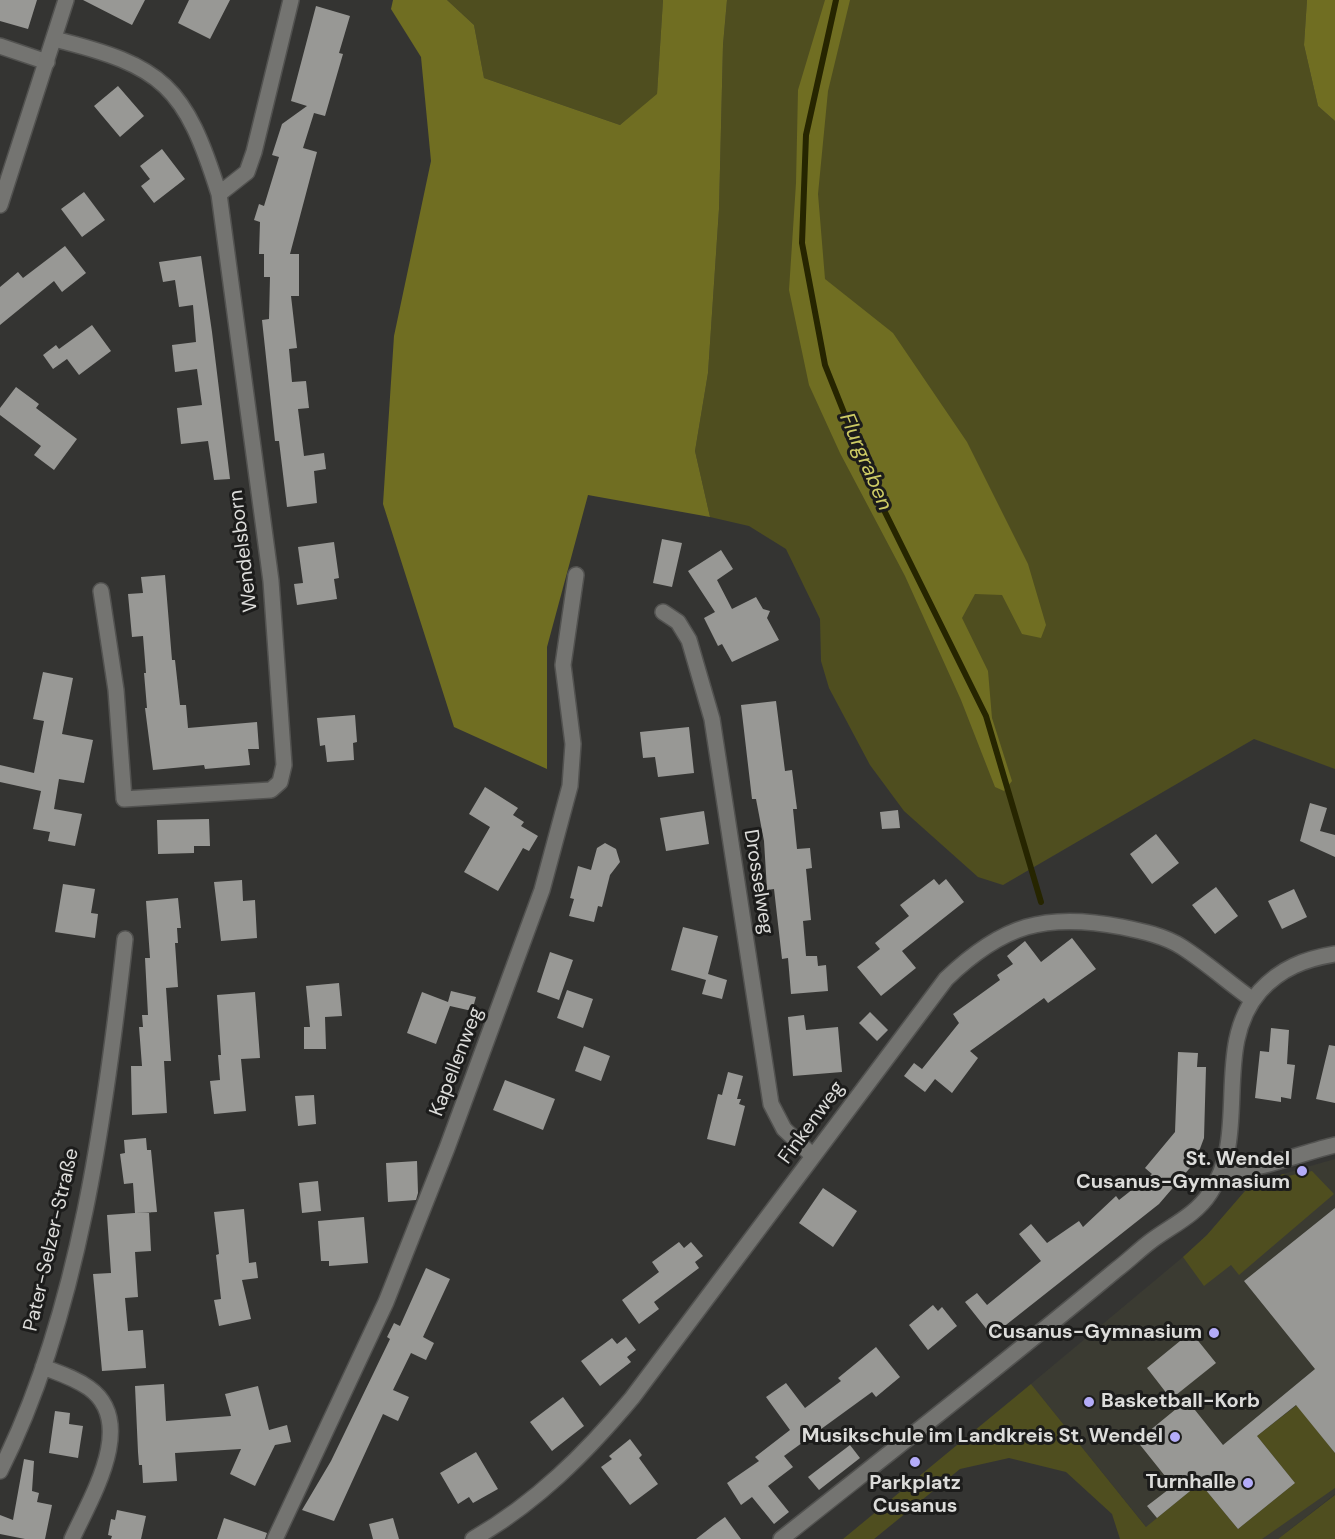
<!DOCTYPE html>
<meta charset="utf-8">
<style>
body{margin:0}
canvas{display:block;background:#343432}
</style>
<canvas width="1335" height="1539"></canvas>
<script>
const g = document.querySelector('canvas').getContext('2d');
g.lineJoin = 'round';
function fillPath(path, color) { g.fillStyle = color; g.fill(path, 'evenodd'); }
function strokePath(path, color, width, dash) { g.strokeStyle = color; g.lineWidth = width; g.lineCap = dash ? 'butt' : 'round'; g.setLineDash(dash || []); g.stroke(path); }
function write(font, color, halo, rows, align = 'center') {
  g.font = font + ' "DM Sans",sans-serif'; g.lineWidth = 6; g.setLineDash([]); g.textBaseline = 'middle'; g.strokeStyle = halo; g.fillStyle = color; for (const [text, x, y, turn = 0] of rows) {
    g.save(); g.translate(x, y); g.rotate((+turn || 0) * Math.PI / 180); g.textAlign = isNaN(turn) ? turn : align; if (halo) g.strokeText(text, 0, 0); g.fillText(text, 0, 0); g.restore();
  }
}
fillPath(new Path2D(`
 M1335 1159V1494L1278 1539H1156L1031 1384 1183 1257 1207 1235 1245 1191 1283 1174Z`), '#3b3b32');
fillPath(new Path2D(`
 M447 0H663L657 95 620 125 484 78 474 25Z
 M727 0H1307L1304 45 1318 106 1335 121V769L1254 739 1003 885 978 877 904 811 870 765 829 688 821 661 820 619 786 549 749 526 710 517 695 451 708 373 719 209 723 45Z
 M1312 1171 1334 1194 1239 1275 1231 1265 1204 1286 1183 1257 1207 1235 1245 1191 1283 1174 1288 1176Z
 M1031 1384 1146 1527 1200 1483 1238 1529 1295 1483 1257 1436 1297 1405 1335 1453V1488L1262 1539H1120L1112 1514 1066 1472 1009 1458 960 1469 874 1539H843Z
 M1335 1495V1539H1278Z`), '#4f4e1f');
fillPath(new Path2D(`
 M393 0H447L474 25 484 78 620 125 657 94 663 0H727L723 45 719 209 708 373 695 451 710 517 588 495 547 647V769L454 727 383 504 394 336 431 161 421 57 391 9Z
 M825 0H850L828 91 818 194 825 279 893 333 967 442 1028 564 1046 625 1041 638 1022 634 1002 595 975 594 962 618 988 671 992 718 1012 781 1004 791 995 787 961 700 905 576 840 453 809 385 789 290 796 183 798 90Z
 M1307 0H1335V121L1318 106 1304 45Z`), '#706e22');
strokePath(new Path2D(`
 M836 0 806 135 802 243 825 365 878 498 986 716 1041 902`), '#262500', 6);
fillPath(new Path2D(`
 M0 0H37L28 29 0 21Z
 M83 0H145L132 25Z
 M189 0H230L210 39 178 23Z
 M316 6 350 16 339 53 343 54 325 116 314 113 303 148 317 152 290 254H299V296H291L297 348 289 349 292 382 306 381 309 408 298 409 304 456 324 453 326 469 314 471 317 503 287 507 279 441H275L262 320 269 319 270 277H264V254H259L260 222 254 220 259 204 264 206 279 157 272 155 282 124 307 106 291 101Z
 M118 86 144 116 120 137 94 106Z
 M162 149 185 179 154 203 141 186 150 179 140 166Z
 M84 192 105 220 82 237 61 209Z
 M65 246 86 273 62 292 54 281 0 325V287L18 272 23 278Z
 M201 256 212 332 230 479 214 480 208 441 181 444 177 408 202 405 197 369 175 372 172 345 196 342 193 305 179 307 175 280 163 282 159 262Z
 M92 325 111 351 79 375 67 359 53 369 43 355 56 345 62 353 59 349Z
 M16 387 39 404 36 408 77 439 54 470 34 455 41 446 0 415V408Z
 M662 539 682 543 672 587 653 583Z
 M334 542 339 578 334 579 337 599 297 605 294 584 303 583 298 547Z
 M721 550 733 569 717 580 732 609 756 597 763 609 770 611 767 618 779 640 732 662 722 644 718 646 704 618 715 612 688 571Z
 M165 575 172 660H175L180 705H186L188 728 257 722 259 749H248L250 765 205 769 204 765 153 770 145 708H147L144 673H146L143 636 132 637 128 594 143 593 141 577Z
 M43 672 73 678 62 734 93 740 84 783 59 779 54 809 82 814 75 846 48 841 50 832 33 829 41 791 0 782V765L34 773 44 721 33 719Z
 M776 701 785 771 792 770 797 809H793L797 849 810 848 812 868 806 869 811 920 803 921 806 956H817L818 966 826 965 828 991 791 994 788 958 782 959 774 889 767 890 764 841 756 799H752L741 705Z
 M355 715 357 742 353 743 354 760 327 762 325 745 320 746 317 718Z
 M689 727 694 773 658 777 655 757 643 758 640 732Z
 M485 787 518 808 513 815 524 822 521 826 538 836 529 851 523 848 498 891 464 872 490 827 469 814Z
 M1310 803 1327 808 1320 831 1335 835V857L1300 841Z
 M898 810 900 828 882 829 880 812Z
 M704 811 709 844 666 851 660 818Z
 M209 819 210 846H194V853L158 854 157 820Z
 M1156 834 1179 863 1152 884 1130 854Z
 M605 843 616 849 620 862 610 875 602 907 598 906 594 922 569 916 574 899 570 898 578 866 591 870 597 848Z
 M934 879 939 885 946 879 964 902 902 951 916 968 881 996 857 967 880 949 875 943 909 916 900 905Z
 M242 880 243 901 255 900 257 938 221 941 214 882Z
 M63 884 95 889 91 913 98 914 95 938 55 932Z
 M1216 887 1238 916 1215 934 1192 905Z
 M1294 889 1307 917 1282 929 1268 901Z
 M178 898 181 928H177L178 943H175L178 987 166 988 171 1061H164L167 1113 132 1115 131 1066H142L139 1027H143L142 1015H148L145 958H150L146 901Z
 M683 927 718 936 708 974 727 980 722 999 702 994 706 980 671 970Z
 M1072 938 1096 969 1048 1003 1044 998 970 1051 978 1058 952 1093 935 1079 925 1092 904 1076 914 1063 922 1069 959 1023 953 1014 1000 980 997 975 1013 964 1007 956 1025 941 1041 962Z
 M550 952 573 960 559 1000 537 992Z
 M339 983 342 1016 325 1017 326 1049H304V1027H310L306 986Z
 M567 990 593 999 583 1028 557 1018Z
 M451 991 476 997 472 1011 450 1006 436 1044 407 1033 422 992 448 1002Z
 M255 992 260 1058 241 1059 246 1111 214 1114 210 1081 220 1080 218 1055H221L217 995Z
 M870 1012 888 1030 877 1041 859 1023Z
 M804 1015 806 1030 838 1027 842 1072 793 1076 788 1017Z
 M1271 1028 1289 1030 1287 1064 1295 1065 1291 1099 1281 1097V1102L1255 1098 1260 1051 1269 1052Z
 M1329 1045 1335 1046V1103L1316 1099Z
 M584 1046 610 1056 601 1081 575 1071Z
 M1178 1052 1198 1053 1197 1067H1206L1204 1138 1195 1162 1159 1204 992 1336 965 1302 977 1293 987 1305 1041 1261 1019 1234 1031 1224 1047 1243 1079 1221 1083 1227 1116 1196 1119 1200 1152 1174 1145 1168 1175 1132Z
 M728 1072 743 1076 737 1099H741L739 1104 745 1106 735 1146 707 1139 718 1094 722 1095Z
 M505 1080 555 1099 543 1130 493 1110Z
 M314 1095 316 1124 298 1126 295 1096Z
 M146 1138 147 1150H151L157 1212 135 1213 133 1183 124 1184 120 1154 125 1153 124 1140Z
 M417 1161 418 1193 416 1200 388 1202 386 1163Z
 M318 1181 321 1211 302 1213 299 1183Z
 M823 1188 857 1211 833 1247 799 1223Z
 M1335 1208V1453L1296 1405 1257 1436 1295 1483 1238 1529 1200 1483 1157 1518 1147 1506 1173 1486 1137 1441 1187 1400 1223 1445 1315 1369 1244 1281Z
 M244 1209 249 1263 256 1262 258 1278 242 1280 251 1319 219 1326 214 1300 221 1299 216 1255 219 1254 214 1212Z
 M149 1212 151 1251 135 1252 138 1297 125 1298 128 1331 143 1330 146 1368 102 1371 93 1274 111 1273 107 1215Z
 M364 1217 368 1263 329 1266V1261H321L318 1221Z
 M679 1242 684 1248 691 1242 703 1256 695 1262 699 1268 654 1302 659 1309 639 1324 622 1300 659 1272 652 1262Z
 M426 1268 450 1279 423 1337 434 1343 426 1360 411 1353 393 1390 409 1397 398 1421 383 1414 334 1521 302 1510 331 1461 390 1339 387 1337 394 1323 400 1326Z
 M933 1305 938 1311 942 1307 957 1326 928 1350 909 1325Z
 M1191 1332 1216 1363 1171 1399 1147 1368Z
 M626 1337 636 1350 627 1357 631 1362 600 1386 581 1361 612 1338 617 1344Z
 M876 1347 900 1377 876 1397 872 1392 784 1456 793 1467 768 1486 789 1512 774 1524 752 1497 741 1505 727 1483 759 1461 755 1457 790 1430 766 1397 786 1383 805 1408 841 1381 838 1378Z
 M164 1384 166 1421 231 1416 225 1394 258 1386 269 1430 287 1425 291 1442 275 1445 255 1486 230 1474 241 1449 175 1453 177 1481 143 1483 142 1465H139L138 1452 135 1386Z
 M563 1397 584 1426 552 1451 530 1422Z
 M55 1411 70 1413 69 1424 83 1426 78 1458 49 1453Z
 M630 1439 642 1455 639 1458 658 1484 630 1505 601 1467 612 1459 609 1456Z
 M850 1445 860 1458 819 1490 808 1477Z
 M476 1452 498 1489 473 1503 469 1497 458 1504 440 1473Z
 M24 1459 34 1461 32 1491 39 1493 37 1502 52 1505 45 1539H25L0 1534V1515L13 1520Z
 M117 1510 146 1516 141 1539H111L112 1536 108 1535 111 1519 115 1520Z
 M725 1517 741 1539H696L714 1525Z
 M224 1518 267 1533 265 1539H217Z
 M393 1518 399 1539H373L369 1524Z`), '#989895');
const minor = new Path2D(`
 M54 39C164 66 185 86 219 194L271 581 284 765 280 782 271 790 124 799 116 690 101 591
 M0 46 47 62
 M219 194 247 172 254 152 291 0
 M663 612 678 622 689 640 712 719 771 1104 784 1129 813 1156
 M1223 1169C1253 1174 1303 1152 1335 1145
 M43 1367C59 1373 75 1378 89 1388 138 1423 90 1499 72 1539
 M0 1471C79 1315 106 1111 125 939
 M275 1539 386 1302 447 1148 542 890 570 786 573 744 563 665 576 575
 M473 1539C536 1503 586 1453 632 1398L946 979C1002 925 1045 912 1122 927 1142 931 1165 936 1182 947 1207 963 1229 983 1253 1000
 M781 1539C893 1450 1006 1362 1116 1270 1128 1261 1139 1250 1151 1241 1171 1226 1196 1215 1210 1193 1251 1133 1211 1047 1260 991 1281 968 1305 959 1335 954`);
const tertiary = new Path2D(`
 M0 205 66 0`);
strokePath(minor, '#525250', 18);
strokePath(tertiary, '#525250', 18);
strokePath(minor, '#747471', 15);
strokePath(tertiary, '#747471', 15);
for (const [x, y, r, color] of [
 [1302,1171,6,"#b4acf9"],
 [1214,1333,6,"#b4acf9"],
 [1089,1402,6,"#b4acf9"],
 [1175,1437,6,"#b4acf9"],
 [915,1462,6,"#b4acf9"],
 [1248,1483,6,"#b4acf9"]
]) { const dot = new Path2D(); dot.arc(x, y, r, 0, 2 * Math.PI); g.fillStyle = color; g.fill(dot); strokePath(dot, '#1c1c1b', 2); }
write('20px', '#dcdcda', '#1c1c1b', [
 ["Wendelsborn",244,551,-97],
 ["Drosselweg",758,882,81],
 ["Kapellenweg",457,1062,-69],
 ["Finkenweg",812,1123,-54],
 ["Pater-Selzer-Straße",52,1240,-77]
]);
write('bold 20px', '#dcdcda', '#1c1c1b', [
 ["St. Wendel",1290,1160],
 ["Cusanus-Gymnasium",1290,1183],
 ["Cusanus-Gymnasium",1202,1333],
 ["Basketball-Korb",1101,1402,"left"],
 ["Musikschule im Landkreis St. Wendel",1163,1437],
 ["Turnhalle",1236,1483],
 ["Parkplatz",915,1484,"center"],
 ["Cusanus",915,1507,"center"]
], 'right');
write('italic 21px', '#cecc65', '#1c1c1b', [
 ["Flurgraben",865,462,67]
]);
</script>
